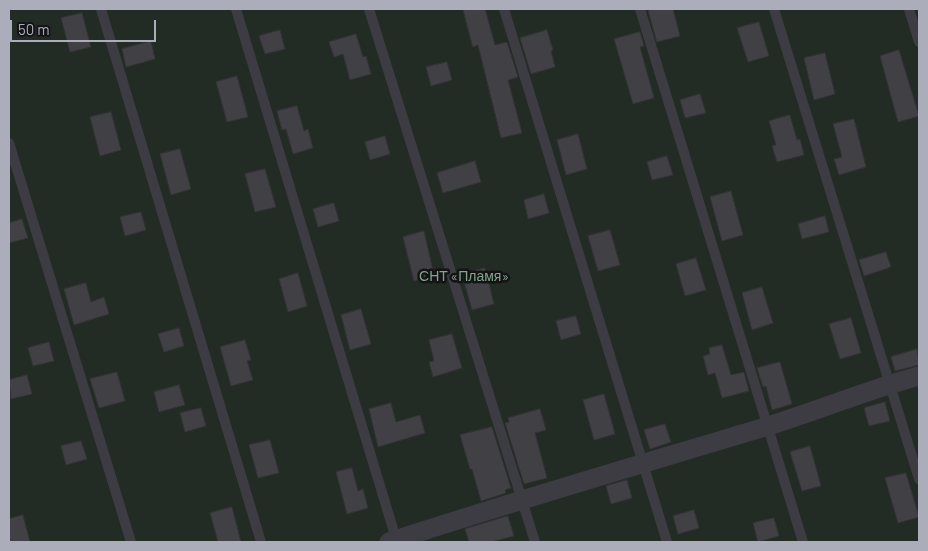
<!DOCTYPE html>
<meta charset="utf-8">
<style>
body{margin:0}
#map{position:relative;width:928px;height:551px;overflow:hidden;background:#19191b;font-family:Barlow,sans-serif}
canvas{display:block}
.frame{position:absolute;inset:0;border:10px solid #abadbb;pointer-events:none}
.scale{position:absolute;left:10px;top:20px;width:146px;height:22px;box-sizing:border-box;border:2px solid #abadbb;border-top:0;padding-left:6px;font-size:15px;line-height:18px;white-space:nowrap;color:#abadbb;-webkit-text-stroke:4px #141416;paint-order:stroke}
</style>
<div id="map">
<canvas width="928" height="551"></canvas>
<div class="frame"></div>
<div class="scale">50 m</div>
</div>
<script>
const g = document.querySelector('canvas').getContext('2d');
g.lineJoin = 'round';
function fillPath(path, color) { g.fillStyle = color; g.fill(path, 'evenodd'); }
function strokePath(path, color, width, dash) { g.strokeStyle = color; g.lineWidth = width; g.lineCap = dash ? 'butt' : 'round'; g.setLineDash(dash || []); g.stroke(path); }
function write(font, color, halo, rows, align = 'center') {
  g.font = font + ' Barlow,sans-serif'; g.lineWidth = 5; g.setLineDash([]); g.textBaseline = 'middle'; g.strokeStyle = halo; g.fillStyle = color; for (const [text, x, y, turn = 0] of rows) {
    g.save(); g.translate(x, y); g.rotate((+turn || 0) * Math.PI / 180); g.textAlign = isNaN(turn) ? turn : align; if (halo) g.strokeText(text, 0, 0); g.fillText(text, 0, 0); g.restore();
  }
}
fillPath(new Path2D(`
 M9 9H919V542H9Z`), '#232b25');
const building = new Path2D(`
 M463 9H485L495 45 507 42 518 77 508 80 522 133 501 138 478 45 473 47Z
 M648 9H673L680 36 657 42Z
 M82 13 91 47 70 52 61 18Z
 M759 22 769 56 748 62 737 28Z
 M280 30 285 49 265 54 259 36Z
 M547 30 553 50 551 51 555 67 531 74 520 38Z
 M640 32 644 46 640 47 654 98 633 104 614 39Z
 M356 34 363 57 366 56 371 74 350 80 343 54 334 57 329 42Z
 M151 41 155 59 126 67 122 49Z
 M899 50 919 116 898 122 880 56Z
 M825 53 835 94 814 100 804 58Z
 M447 62 452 80 431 86 426 67Z
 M237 76 248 117 227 122 216 82Z
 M700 94 706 113 685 118 680 100Z
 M297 106 304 131 308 129 313 148 293 154 286 129 282 130 277 111Z
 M111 112 121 150 100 156 90 117Z
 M790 115 797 140 800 139 804 155 777 162 772 146 776 145 769 121Z
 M854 119 866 167 839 175 834 159 842 157 833 124Z
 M578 134 587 169 566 175 557 140Z
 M385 136 390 154 370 160 365 142Z
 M180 149 191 189 171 195 160 154Z
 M667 156 673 175 652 180 647 162Z
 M475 161 481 182 443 193 437 173Z
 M265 169 276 207 255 212 245 174Z
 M731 191 743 235 722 241 710 197Z
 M544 194 549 213 528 219 524 200Z
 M334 203 339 221 318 227 313 209Z
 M141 212 146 230 125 236 120 217Z
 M825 216 829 232 802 239 798 224Z
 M22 219 28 238 9 243V223Z
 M610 230 620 265 598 271 588 236Z
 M424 231 434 275 414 281 403 237Z
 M886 252 891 267 864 276 859 260Z
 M696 258 706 290 685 296 676 264Z
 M485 268 494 304 472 310 462 274Z
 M298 273 307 306 288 312 279 279Z
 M86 283 91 302 104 297 109 314 74 325 64 289Z
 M762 287 773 323 752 330 742 293Z
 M361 309 371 344 350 350 341 315Z
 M576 316 581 334 561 340 556 321Z
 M851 318 861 353 840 359 829 324Z
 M179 328 184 346 164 352 158 334Z
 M452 334 462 368 433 377 429 362 434 361 429 340Z
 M245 340 251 360 247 361 253 380 231 386 220 347Z
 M49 342 54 361 33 366 28 348Z
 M722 345 731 375 744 372 749 391 722 398 715 373 708 375 703 356 710 354 709 348Z
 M917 349 919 365 895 371 891 357Z
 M780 362 792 404 772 410 766 386 763 387 757 368Z
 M117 372 125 401 99 408 90 379Z
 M27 375 32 394 11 399 9 380Z
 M179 385 185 405 159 412 154 392Z
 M604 394 615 434 594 440 583 400Z
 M885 402 890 421 869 426 864 408Z
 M391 403 396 422 420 415 425 433 378 447 369 409Z
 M201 408 206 426 185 432 180 413Z
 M540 409 546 430 535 433 547 478 524 484 505 423 509 422 508 418Z
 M665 424 671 442 650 449 644 430Z
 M492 427 511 488 505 490 506 493 481 501 472 469H470L460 435Z
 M270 440 279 473 258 478 249 445Z
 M81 441 87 459 66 465 61 446Z
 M810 446 821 486 802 491 790 452Z
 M352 468 358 491 363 489 368 508 347 514 336 472Z
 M906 473 919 517 898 523 885 478Z
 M627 480 632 498 611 504 606 486Z
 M232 507 241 542H218L210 513Z
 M694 510 699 528 678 534 673 516Z
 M23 515 30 542H9V519Z
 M508 516 514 536 491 542H469L465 529Z
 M774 518 779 536 758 542 753 523Z`);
fillPath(building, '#414145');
strokePath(building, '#343337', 1);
strokePath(new Path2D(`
 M101 9 261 542
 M236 9 397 542
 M369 9 535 542
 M504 9 667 542
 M640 9 803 542
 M774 9 919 479
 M909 9 919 42
 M9 143 131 542`), '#3c3c42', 10);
strokePath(new Path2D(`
 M389 542C514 501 639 465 765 427 817 411 867 390 919 376`), '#3c3c42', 19);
write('14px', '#83a58c', '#141416', [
 ["СНТ «Пламя»",464,276]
]);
</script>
